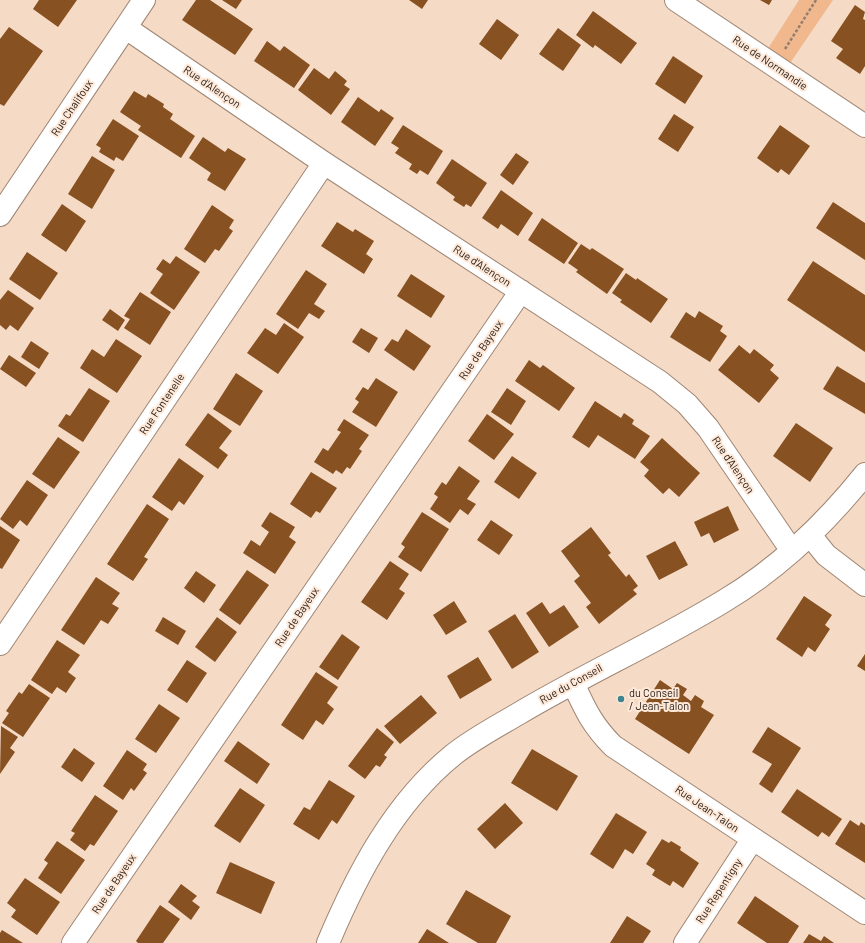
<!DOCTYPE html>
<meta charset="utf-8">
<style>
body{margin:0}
canvas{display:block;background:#f5dac6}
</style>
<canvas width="865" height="943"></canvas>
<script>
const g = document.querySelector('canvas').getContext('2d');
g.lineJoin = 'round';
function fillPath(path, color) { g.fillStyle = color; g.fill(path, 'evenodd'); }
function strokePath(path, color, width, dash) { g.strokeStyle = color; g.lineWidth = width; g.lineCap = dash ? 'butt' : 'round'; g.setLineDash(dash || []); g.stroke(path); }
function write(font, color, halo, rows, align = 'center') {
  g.font = font + ' Barlow,sans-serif'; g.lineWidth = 4; g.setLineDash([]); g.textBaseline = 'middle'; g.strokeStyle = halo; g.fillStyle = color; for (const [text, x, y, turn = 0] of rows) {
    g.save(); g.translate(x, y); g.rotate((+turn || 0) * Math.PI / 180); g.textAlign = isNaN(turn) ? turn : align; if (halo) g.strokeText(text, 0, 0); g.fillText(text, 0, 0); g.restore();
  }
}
fillPath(new Path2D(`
 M799 0H833L784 72 762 58Z`), '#f1b88d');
fillPath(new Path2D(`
 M39 0H77L58 27 33 9Z
 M196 0H210L253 29 235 55 182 20Z
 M222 0H242L236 9Z
 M409 0H428L422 9Z
 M760 0H772L769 5Z
 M855 5 865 12 863 19 865 20V66L860 74 836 58 843 49 831 41Z
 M593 11 637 43 621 64 595 45 593 48 576 35Z
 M497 19 519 35 501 60 479 44Z
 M9 27 43 51 4 106 0 104V39Z
 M558 28 581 45 563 71 539 54Z
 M267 41 280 51 284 46 310 65 294 88 254 61Z
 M673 56 703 76 685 104 655 84Z
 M314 68 329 79 335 71 347 81 344 85 350 89 331 115 298 90Z
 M134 91 146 98 148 94 164 104 163 107 173 114 170 119 195 136 181 158 138 130 141 126 120 112Z
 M358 97 379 112 381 109 394 118 375 146 341 122Z
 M674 114 694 127 678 152 658 139Z
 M113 119 139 136 123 161 116 157 114 161 99 152 101 148 96 145Z
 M403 125 443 151 428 175 420 170 417 174 409 169 412 164 395 153 399 148 391 143Z
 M780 125 810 146 789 175 781 169 778 173 757 158Z
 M203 137 225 152 228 148 246 159 225 191 207 180 211 173 189 158Z
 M516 153 529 162 513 185 500 175Z
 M92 156 115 170 92 209 68 194Z
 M452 159 487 183 471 207 466 204 464 207 453 200 455 197 436 183Z
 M501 190 533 213 518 236 501 224 498 229 482 218Z
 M833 202 865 223V260L816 228Z
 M62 204 86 221 66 252 41 235Z
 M212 205 234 220 229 228 233 231 219 251 215 249 205 263 184 249Z
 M542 218 578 243 564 264 528 240Z
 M337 222 353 232 355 229 374 241 366 254 373 259 364 274 321 246Z
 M581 244 590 250 592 248 624 269 607 294 576 272 578 270 568 263Z
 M27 252 58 273 40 300 9 279Z
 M176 256 200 272 174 310 150 293 163 274 156 269 163 259 170 264Z
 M813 261 865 295V352L787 300Z
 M306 270 327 284 314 304 325 311 319 319 309 313 298 329 276 314Z
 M626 273 636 280 637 278 668 299 651 323 620 302 622 300 612 293Z
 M411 274 445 296 431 318 397 296Z
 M8 290 34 308 18 331 10 325 6 330 0 325V300Z
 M140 292 171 312 150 345 124 328 130 319 124 316Z
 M110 309 125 320 118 331 102 320Z
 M699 311 723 326 720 331 727 336 710 362 670 337 686 312 695 318Z
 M284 323 304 337 278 374 247 353 265 328 276 335Z
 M361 328 378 338 369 353 352 342Z
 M406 329 431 346 414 371 384 350 392 339 398 342Z
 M116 339 142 356 117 393 80 368 92 349 104 357Z
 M31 341 49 353 39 369 21 357Z
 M739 345 750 354 754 349 774 365 770 370 779 378 759 403 718 370Z
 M9 355 36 373 26 387 0 369Z
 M529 360 540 368 543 365 575 388 559 411 515 381Z
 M837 366 865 383V414L823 389Z
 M236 373 263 391 240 426 213 409Z
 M376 378 398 392 376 427 352 412 359 402 355 399 363 387 368 390Z
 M89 388 110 401 83 442 58 426 66 414 70 416Z
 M507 388 526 401 511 425 491 412Z
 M595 401 621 418 624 413 634 420 632 424 650 436 635 459 598 435 589 448 572 437Z
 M208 413 232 431 219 448 228 455 218 469 185 445Z
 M487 414 514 434 494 460 468 441Z
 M344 419 369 435 359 449 362 451 350 469 347 467 342 474 336 470 333 474 314 462 323 448 328 451 341 432 337 430Z
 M796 423 833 448 810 482 773 456Z
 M58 437 80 452 54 489 32 474Z
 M662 438 700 473 679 497 669 488 663 494 644 476 649 470 640 462Z
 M512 456 537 473 519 499 494 482Z
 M179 458 204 476 184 505 179 501 172 511 152 497Z
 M459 466 480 481 467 499 476 504 468 515 460 509 450 523 430 509 438 497 434 494 442 482 446 485Z
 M311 472 337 488 320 513 316 511 311 518 290 504Z
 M27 480 48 495 27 526 20 520 13 529 0 519Z
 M147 504 169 519 144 557 148 559 133 581 107 564Z
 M728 506 739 530 714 543 709 533 701 537 694 522Z
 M270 512 295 527 289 537 296 542 275 574 243 553 251 540 260 546 269 532 261 526Z
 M422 512 449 529 421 572 398 557 405 547 401 544Z
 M491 520 513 535 499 555 477 540Z
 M0 526 20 540 2 569 0 568Z
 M591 527 611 553 608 555 626 577 629 574 638 586 633 590 637 594 599 624 586 607 591 603 574 581 580 576 561 551Z
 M675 541 688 565 659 580 646 556Z
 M390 561 409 574 399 589 405 593 387 620 361 602Z
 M247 570 269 585 240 625 219 610Z
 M196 571 216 585 204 603 184 588Z
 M96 577 120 593 112 604 119 608 108 624 101 620 84 645 61 630Z
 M804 596 832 615 825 625 830 629 815 652 808 647 802 657 776 639Z
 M454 601 467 622 446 635 433 615Z
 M542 602 550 614 564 605 579 627 549 647 526 613Z
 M515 614 539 652 512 669 488 631Z
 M163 617 186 631 178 645 155 631Z
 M217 617 237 632 215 662 195 647Z
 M342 634 360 647 338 680 319 667Z
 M57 640 80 655 68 672 76 678 66 693 57 687 52 694 31 680Z
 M865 654V671L857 666Z
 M478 657 492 680 460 699 447 676Z
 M187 660 207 673 187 703 167 690Z
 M316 672 338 687 327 703 334 709 323 725 316 720 303 740 281 725Z
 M660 680 673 689 677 683 687 689 683 695 691 701 695 695 704 701 701 707 714 715 689 754 635 719Z
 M29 684 50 698 23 737 2 723 9 713 6 711 19 692 22 694Z
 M421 695 437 713 400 744 384 726Z
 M159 704 180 718 156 753 135 739Z
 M1 726 18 737 10 748 15 752 0 774Z
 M768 727 801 748 772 793 759 784 772 764 752 752Z
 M377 728 394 742 384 755 387 757 380 767 376 765 365 779 348 766Z
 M238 741 270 764 257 784 224 761Z
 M74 748 95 763 82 782 61 767Z
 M532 749 578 776 557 811 511 783Z
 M127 750 147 764 143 770 147 773 134 791 131 788 123 800 103 786Z
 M329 780 355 796 337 824 332 820 319 840 293 824 304 807 310 810Z
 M240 788 265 805 240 843 214 826Z
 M797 789 842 819 829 837 822 832 818 837 781 812Z
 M95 795 118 811 94 846 90 844 85 851 70 840 75 833 71 831Z
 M505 803 523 823 495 849 477 829Z
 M616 813 647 832 633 854 625 849 613 869 590 854Z
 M850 820 859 826 861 822 865 825V863L835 844Z
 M662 839 669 843 671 841 681 847 680 850 699 863 683 888 673 881 670 886 652 875 655 870 646 864Z
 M57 841 85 860 61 894 38 878 48 863 44 860Z
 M230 862 275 882 261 914 216 893Z
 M25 878 60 902 37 935 11 917 16 910 7 903Z
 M181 884 197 896 192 901 200 907 191 920 168 902Z
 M466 890 511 916 496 943H478L446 924Z
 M755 896 799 926 788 943H767L737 923Z
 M160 905 180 919 163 943H138L136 941Z
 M627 916 651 931 643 943H610Z
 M427 929 449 943H418Z
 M2 930 23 943H0V933Z
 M809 934 821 941 824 936 834 943H803Z`), '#875121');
const minor = new Path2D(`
 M676 0 865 126
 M126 28 324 163 660 382 687 404 708 428 792 551
 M0 215 144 0
 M810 535 826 555 865 585
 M0 644 324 163
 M573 683C585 709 592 725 613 746L865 913
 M73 943 521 291
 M328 943C357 874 394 803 453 755 473 739 496 727 518 714 585 674 657 642 724 601 779 568 825 524 865 474
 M685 943 752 840`);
strokePath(minor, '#9f8674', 24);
strokePath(new Path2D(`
 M785 49 816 0`), '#927f71', 2.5, [3, 2]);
strokePath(minor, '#fff', 22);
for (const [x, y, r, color] of [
 [621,699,4,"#3f8590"]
]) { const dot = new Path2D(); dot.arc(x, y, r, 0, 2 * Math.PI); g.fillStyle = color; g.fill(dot); strokePath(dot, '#fee8d8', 1.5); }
write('11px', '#221811', '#fee8d8', [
 ["Rue de Normandie",770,63,34],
 ["Rue d'Alençon",212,87,34],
 ["Rue Chalifoux",72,108,-56],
 ["Rue d'Alençon",482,266,33],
 ["Rue de Bayeux",481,350,-56],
 ["Rue Fontenelle",162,404,-56],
 ["Rue d'Alençon",733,465,56],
 ["Rue de Bayeux",297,617,-56],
 ["Rue du Conseil",571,684,-29],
 ["Rue Jean-Talon",707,809,34],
 ["Rue de Bayeux",114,884,-56],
 ["Rue Repentigny",719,891,-57]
]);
write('11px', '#221811', '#fee8d8', [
 ["du Conseil",629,693],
 ["/ Jean-Talon",629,706]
], 'left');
</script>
